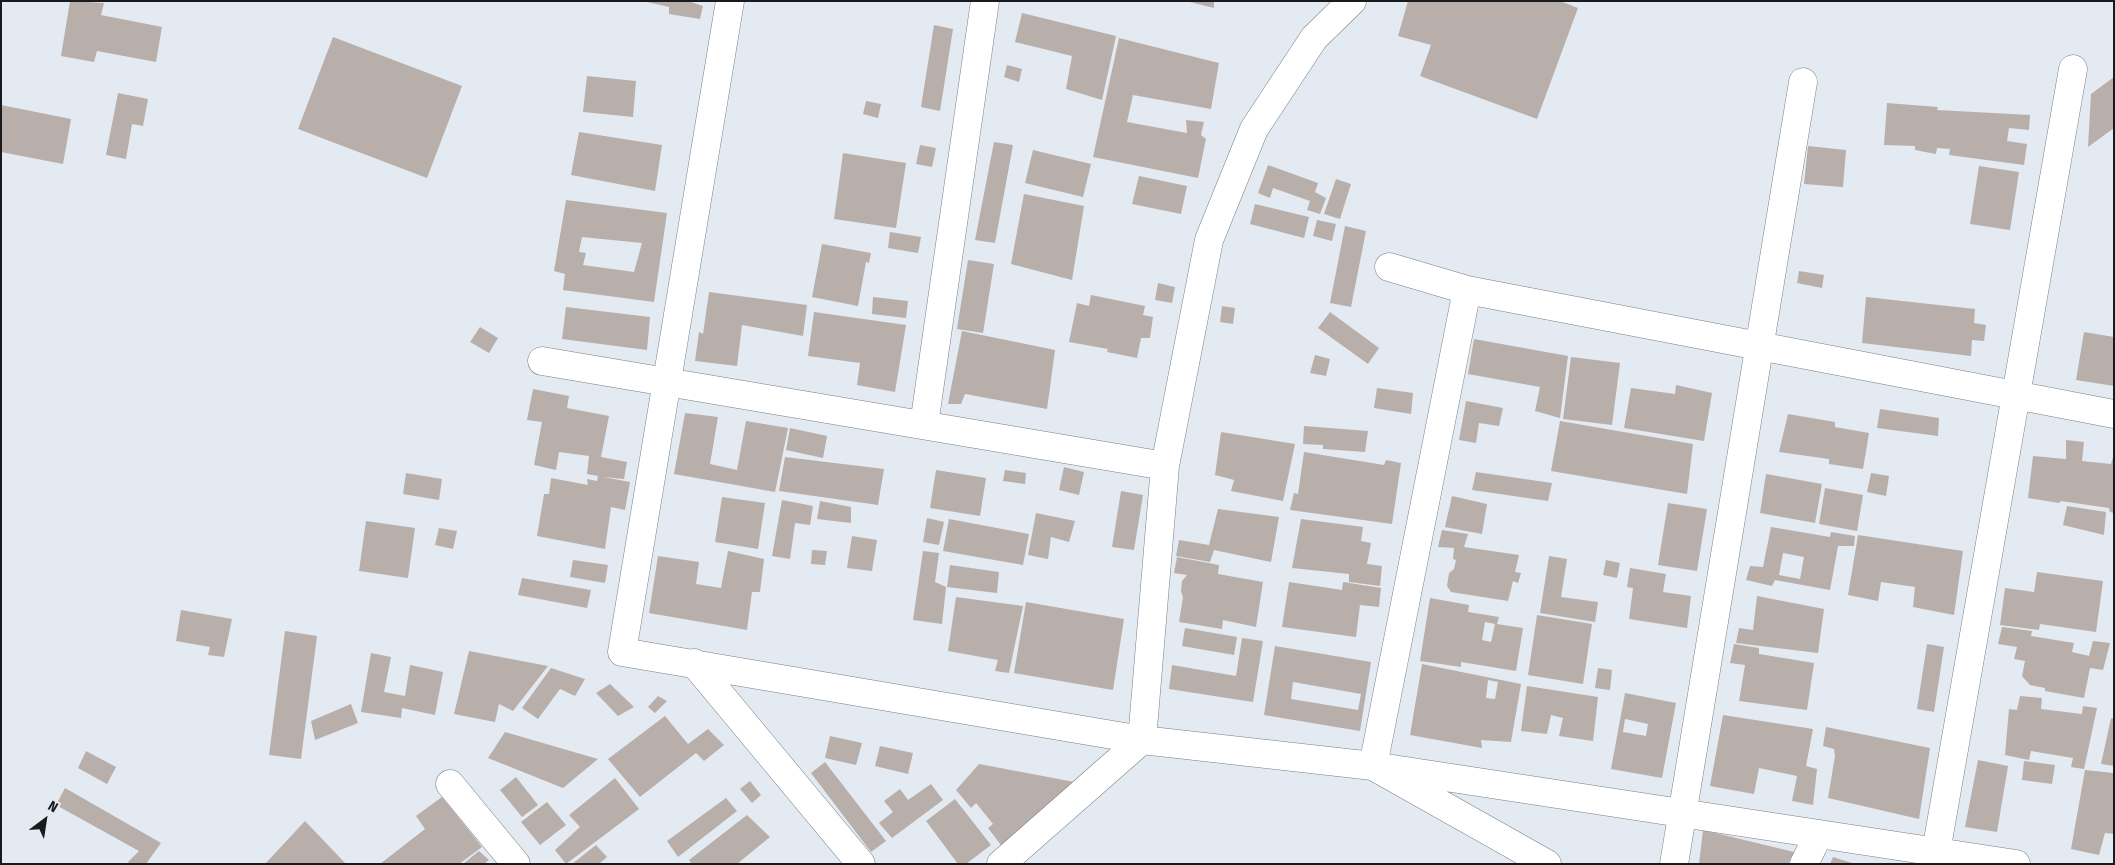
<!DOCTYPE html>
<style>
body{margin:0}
#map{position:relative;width:2115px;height:865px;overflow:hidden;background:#e3eaf1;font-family:"Fira Sans Condensed",sans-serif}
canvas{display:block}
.frame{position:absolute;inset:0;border:2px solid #181a1d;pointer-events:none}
.north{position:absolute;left:20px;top:795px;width:50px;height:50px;-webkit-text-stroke:4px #e3eaf1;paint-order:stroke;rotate:31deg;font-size:14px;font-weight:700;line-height:20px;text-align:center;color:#181a1d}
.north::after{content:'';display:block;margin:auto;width:18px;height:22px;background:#181a1d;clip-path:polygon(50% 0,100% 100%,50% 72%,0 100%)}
</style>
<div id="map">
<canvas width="2115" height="865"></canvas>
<div class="frame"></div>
<div class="north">N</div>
</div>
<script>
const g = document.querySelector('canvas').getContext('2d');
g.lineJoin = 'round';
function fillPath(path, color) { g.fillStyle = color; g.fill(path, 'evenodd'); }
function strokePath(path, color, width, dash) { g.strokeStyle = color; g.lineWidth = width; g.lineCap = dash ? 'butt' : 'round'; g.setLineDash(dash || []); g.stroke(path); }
fillPath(new Path2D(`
 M70 1 104 3 101 15 162 27 156 62 97 51 94 62 61 56Z
 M688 1 703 6 700 19 669 14V7L647 2Z
 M1186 1H1214V8Z
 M1408 1H1560L1578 8 1537 119 1420 76 1431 45 1398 36Z
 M1022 13 1116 36 1102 100 1066 89 1072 56 1015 42Z
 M934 25 953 29 940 111 921 107Z
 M333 37 462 86 427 178 298 129Z
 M1119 38 1219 63 1211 109 1133 95 1127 122 1187 133 1186 120 1204 122 1201 135 1206 139 1198 178 1093 157Z
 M1007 65 1022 69 1019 82 1004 77Z
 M587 76 636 81 633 117 583 112Z
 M2114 77V128L2088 147 2091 94Z
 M118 93 148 99 143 126 132 124 126 159 106 155Z
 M866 101 881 104 878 118 863 114Z
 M1887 103 1938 107 1937 110 2030 115 2029 130 2009 128 2007 141 2027 144 2024 165 1949 155 1950 149 1937 148 1936 154 1915 150V146L1884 145Z
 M1 105 71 119 63 164 1 152Z
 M579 132 662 145 655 191 571 175Z
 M994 142 1013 145 995 243 975 240Z
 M920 145 936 148 932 167 916 164Z
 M1808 146 1846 150 1843 187 1804 184Z
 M1033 150 1091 164 1083 197 1025 183Z
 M843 153 906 163 896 228 834 219Z
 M1268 165 1318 183 1315 192 1326 198 1320 214 1307 210 1310 201 1273 188 1270 198 1258 193Z
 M1979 166 2019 172 2010 230 1970 224Z
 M1139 176 1187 186 1181 214 1132 204Z
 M1336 179 1351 184 1340 219 1324 214Z
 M1024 194 1084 206 1072 280 1011 264Z
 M566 200 667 213 654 302 563 290 565 274 554 271ZM582 237 642 243 634 272 583 265 586 253 579 252Z
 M1255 204 1309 217 1304 238 1250 224Z
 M1317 220 1336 224 1332 241 1313 236Z
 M1345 226 1366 231 1351 307 1330 303Z
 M890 232 921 237 918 253 888 248Z
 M822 244 871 253 869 263 866 262 858 306 812 297Z
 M968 260 994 264 983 333 957 329Z
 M1799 271 1824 275 1822 288 1797 283Z
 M1158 283 1175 287 1172 303 1155 300Z
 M709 292 807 305 803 336 742 325 737 366 695 361 699 332 703 334Z
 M1091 295 1145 306 1143 315 1153 317 1150 338H1141L1137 358 1107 352 1108 349 1069 342 1077 303 1089 306Z
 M873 297 908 301 906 318 872 314Z
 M1866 297 1975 309 1974 323 1986 325 1984 341 1972 340 1971 356 1862 343Z
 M1222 306 1235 308 1233 324 1220 322Z
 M566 307 650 317 647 350 562 339Z
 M814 312 906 325 895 392 857 385 860 363 808 356Z
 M1330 312 1379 348 1368 364 1318 328Z
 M480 327 498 338 489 353 470 342Z
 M962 331 1055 350 1047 409 965 394 961 404H948Z
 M2084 332 2114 337V386L2076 380Z
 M1474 339 1568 356 1560 418 1535 411 1540 387 1468 374Z
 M1315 355 1330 359 1326 376 1310 373Z
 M1571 357 1620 363 1612 425 1563 419Z
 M1676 385 1712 393 1704 441 1624 428 1631 388 1675 394Z
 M1377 388 1413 393 1411 414 1374 408Z
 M533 389 569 396 567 408 609 416 601 457 627 462 624 479 603 477 630 482 625 510 611 507 605 549 537 536 544 494H549L551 478 588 485 587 479 597 481 598 476 587 474 589 456 559 452 556 470 534 465 542 422 527 420Z
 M1466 401 1503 408 1499 426 1479 423 1476 443 1459 440Z
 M1880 409 1939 418 1938 436 1877 428Z
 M685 413 718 417 710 464 737 470 746 421 788 428 775 492 674 474Z
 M1788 414 1835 422V427L1869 433 1863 469 1829 464V459L1779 452Z
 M1560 421 1693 444 1687 494 1551 471Z
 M1304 426 1368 431 1365 452 1323 449V445L1303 444Z
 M790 428 827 436 823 458 786 450Z
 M1221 432 1295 444 1283 501 1231 491 1234 480 1215 475Z
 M2066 440 2084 442 2082 461 2111 464 2114 454V513L2110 512 2109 508 2061 501 2059 503 2028 498 2033 456 2066 459Z
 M1304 452 1384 465 1386 460 1401 463 1392 524 1290 510 1294 493 1298 494Z
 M785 457 884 469 878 505 779 491Z
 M1064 467 1084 472 1079 495 1059 490Z
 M936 470 986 478 980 516 930 508Z
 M1005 470 1026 473 1025 484 1003 481Z
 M1476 472 1552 483 1548 501 1472 490Z
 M406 473 442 479 439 500 403 494Z
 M1871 473 1889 476 1886 496 1867 492Z
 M1766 474 1822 484 1815 523 1760 513Z
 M1825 488 1863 495 1857 531 1819 524Z
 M1121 491 1143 495 1134 550 1112 547Z
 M1452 496 1487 504 1482 534 1445 527Z
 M722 497 765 503 758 549 715 542Z
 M782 500 813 506 810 525 795 523 790 559 772 556Z
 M820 501 851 507V523L817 519Z
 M1668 503 1707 509 1697 571 1658 565Z
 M2067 506 2106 512 2104 535 2063 525Z
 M1218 509 1279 517 1271 562 1214 550 1210 562 1176 556 1179 540 1209 545Z
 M1036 513 1075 521 1069 542 1051 537 1048 559 1028 555Z
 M927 518 944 522 939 545 923 542Z
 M949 519 1029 534 1023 565 943 551Z
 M1301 519 1363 527 1361 541 1371 543 1367 564 1382 566 1380 586 1349 582V574L1292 568Z
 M366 521 415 528 408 578 359 571Z
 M1771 527 1830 537 1831 532 1855 536 1854 546H1838L1830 590 1775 580 1772 586 1746 580 1750 566 1763 567ZM1783 553 1804 557 1800 579 1779 575Z
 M439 528 457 531 453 549 435 545Z
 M1442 530 1468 534 1464 547 1519 555 1515 572 1521 573 1518 583 1513 581 1508 601 1451 592 1447 586 1449 573 1454 569 1456 560 1453 559 1454 548 1438 547Z
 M1858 535 1963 551 1954 615 1913 607 1915 587 1881 582 1878 601 1848 595Z
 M852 536 877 540 872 571 847 568Z
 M812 550 827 551 825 565 811 564Z
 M728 551 764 559 760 592H752L747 630 649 613 658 556 699 562 696 584 721 588Z
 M923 551 939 553 935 582 946 587 942 624 913 620Z
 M1549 556 1567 559 1561 597 1598 602 1595 622 1540 613Z
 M1177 557 1219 565 1218 574 1263 582 1256 627 1223 620 1222 629 1179 622 1183 597 1181 591 1182 581 1187 575 1174 573Z
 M573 560 608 565 605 583 570 577Z
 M1606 560 1620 563 1617 578 1603 575Z
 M950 565 999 572 997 593 947 587Z
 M1630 568 1666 574 1663 592 1691 596 1687 628 1629 619 1633 588 1627 587Z
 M2037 572 2103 581 2096 632 2040 624 2039 630 2000 625 2005 588 2034 592Z
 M522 578 591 590 587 608 518 595Z
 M1289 582 1342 590 1343 582 1381 588 1379 607 1360 605 1356 637 1282 627Z
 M1757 596 1824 609 1818 653 1736 643 1739 628 1753 630Z
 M956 597 1023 606 1009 673 995 671 998 660 948 651Z
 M1430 598 1469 605 1468 612 1499 617 1497 624 1523 628 1516 671 1461 662V667L1420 661ZM1485 622 1495 624 1491 642 1482 640Z
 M1026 602 1124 619 1113 690 1014 673Z
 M181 610 232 619 224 657 208 655 210 647 176 641Z
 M1537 615 1592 624 1583 684 1528 675Z
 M2002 627 2032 631 2031 636 2074 643 2072 652 2089 656 2093 641 2110 643 2103 670 2090 668 2084 698 2045 691V688L2030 685 2022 676 2025 661 2014 659 2017 647 1998 644Z
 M1185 628 1237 637 1234 655 1182 646Z
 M285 631 317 636 301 759 269 755Z
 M1242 638 1263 641 1253 702 1169 689 1172 665 1236 676Z
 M1734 644 1759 648V654L1814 663 1807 710 1739 701 1745 665 1730 663Z
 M1927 644 1944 647 1934 712 1917 709Z
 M1275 646 1371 662 1360 731 1264 715ZM1293 682 1361 694 1358 710 1291 699Z
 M469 651 548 666 513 711 499 704 495 722 454 714Z
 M371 653 391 657 384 692 405 696 410 665 443 672 435 715 402 708 401 718 361 712Z
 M1422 664 1521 684 1511 742 1481 740 1482 748 1410 735ZM1488 680 1498 682 1495 699 1486 698Z
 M551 668 585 679 575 696 560 689 538 719 522 708Z
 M1598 668 1612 670 1610 690 1595 688Z
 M610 684 634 707 618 716 596 693Z
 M1527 686 1598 697 1593 741 1559 736 1563 718 1551 715 1547 734 1521 731Z
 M1625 693 1676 703 1662 778 1611 769ZM1625 719 1648 724 1646 736 1623 732Z
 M658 696 667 701 655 713 648 707Z
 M2020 696 2042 698 2041 709 2082 714 2083 706 2097 708 2084 769 2071 767 2073 758 2031 751 2029 760 2005 755 2009 709 2017 710Z
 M351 704 358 723 315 740 311 721Z
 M1723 715 1813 729 1806 766 1817 769 1813 805 1792 801 1797 776 1759 768 1754 794 1710 786Z
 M665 716 688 744 708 729 724 745 704 761 696 753 640 797 608 759Z
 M2111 718 2114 719V766L2101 764Z
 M1826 727 1930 748 1919 819 1828 798 1835 756 1834 749 1823 746Z
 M505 732 598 759 563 788 488 758Z
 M830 736 862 743 856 765 825 758Z
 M880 746 913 753 908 774 875 766Z
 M86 751 116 767 107 784 78 768Z
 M1978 760 2008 766 1997 832 1965 827Z
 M2024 761 2055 765 2052 784 2022 780Z
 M825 762 886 841 871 852 811 773Z
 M979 764 1085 784 1004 849 988 828 993 824 976 803 971 808 956 790Z
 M2085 770 2113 773 2114 834 2105 833 2099 855 2071 849Z
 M516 777 538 805 522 817 500 790Z
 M615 778 639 809 566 864 555 850 580 827 569 815Z
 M750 781 761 795 752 803 740 789Z
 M931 784 943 800 892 838 879 823 893 812 884 801 900 789 908 800Z
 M65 788 161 843 146 864H130L128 862 139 851 56 805Z
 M442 797 482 847 459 864H380L425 829 416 816Z
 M726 798 737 811 678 857 667 841Z
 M955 799 991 845 966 864H958L926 821Z
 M547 802 566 825 540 845 521 822Z
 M747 815 770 837 737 864H692L689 860Z
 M305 821 346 864H265Z
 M1703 830 1794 852 1788 864H1699Z
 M596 845 607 857 599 864H572Z
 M479 851 489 860 484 864H463Z
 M1833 857 1852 863V864H1830Z`), '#b8afab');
const street = new Path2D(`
 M730 1 622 652 1142 740 1373 766 2016 864
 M1389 267 1467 290 2114 414
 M1467 290 1373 766 1547 864
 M542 361 1165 466
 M924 425 985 1
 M694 663 861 864
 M450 784 516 864
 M1936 852 2073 69
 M1001 864 1142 740 1165 466 1209 240 1254 129 1314 38 1352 1
 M1674 864 1803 82
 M1804 864 1819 834`);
strokePath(street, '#787f85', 29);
strokePath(street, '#fff', 28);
</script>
